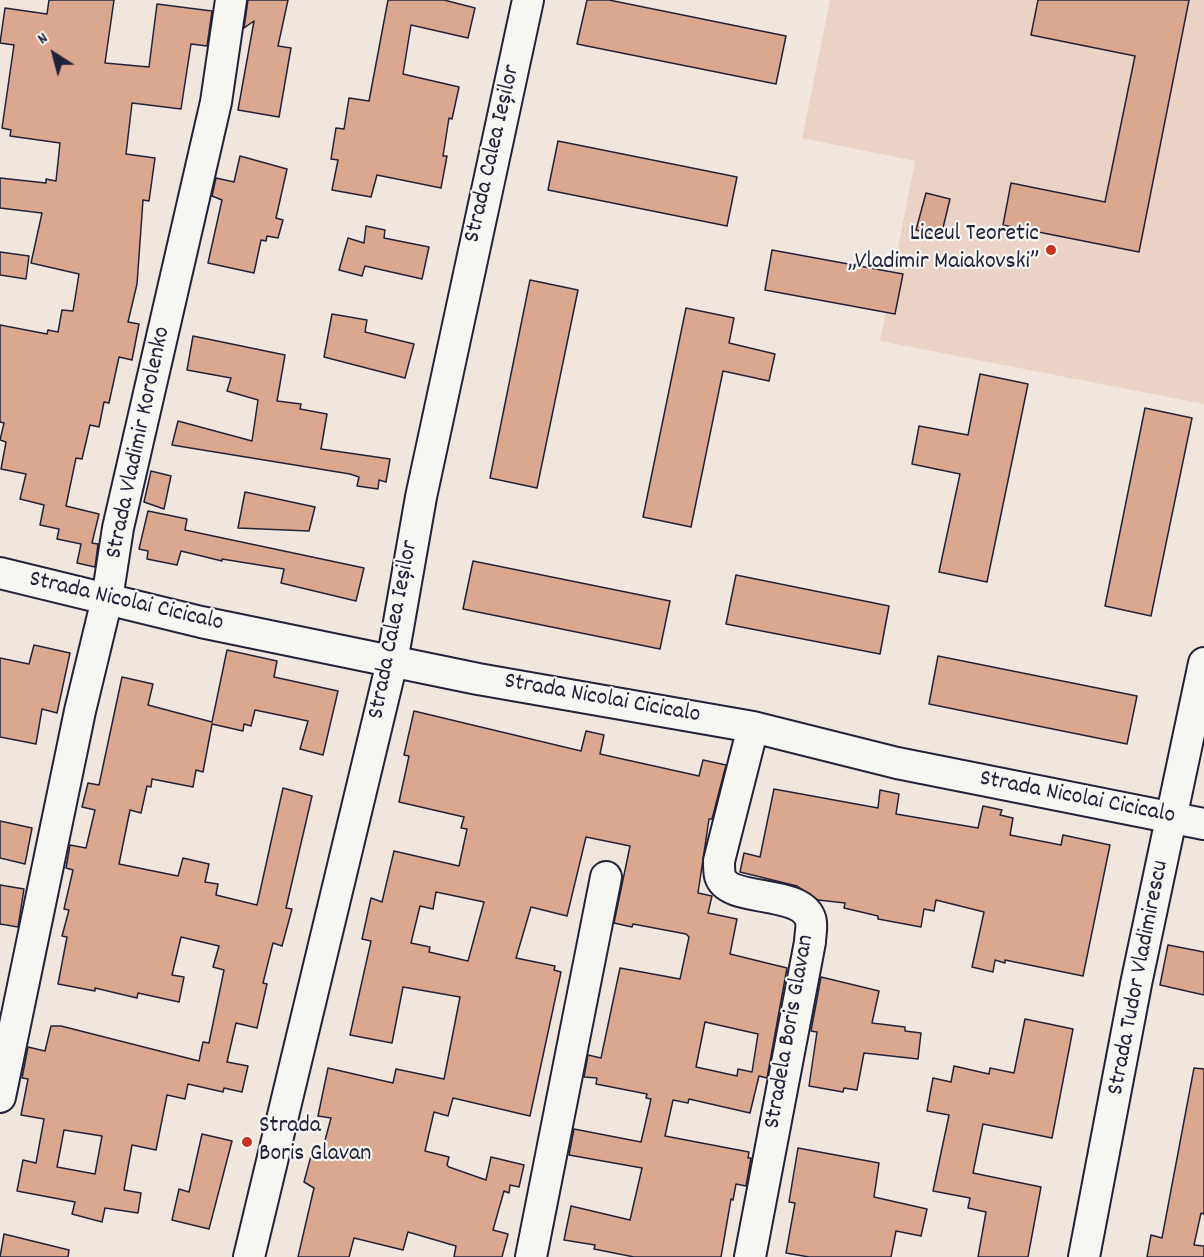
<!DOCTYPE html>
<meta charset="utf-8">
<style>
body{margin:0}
#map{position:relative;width:1204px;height:1257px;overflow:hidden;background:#f1e6de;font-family:Dekko,sans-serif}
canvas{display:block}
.north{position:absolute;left:24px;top:24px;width:60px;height:60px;-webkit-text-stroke:4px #f6f6f2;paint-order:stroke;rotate:324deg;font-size:16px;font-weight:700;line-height:24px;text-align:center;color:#22223b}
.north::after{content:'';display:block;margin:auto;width:21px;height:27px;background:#22223b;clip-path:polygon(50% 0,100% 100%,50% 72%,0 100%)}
</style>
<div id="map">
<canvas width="1204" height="1257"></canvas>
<div class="north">N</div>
</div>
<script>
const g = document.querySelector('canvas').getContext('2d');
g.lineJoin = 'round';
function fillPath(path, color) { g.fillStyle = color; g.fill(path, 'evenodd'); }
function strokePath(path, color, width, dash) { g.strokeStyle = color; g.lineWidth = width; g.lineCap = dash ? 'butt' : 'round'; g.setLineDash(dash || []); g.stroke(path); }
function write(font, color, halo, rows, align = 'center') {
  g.font = font + ' Dekko,sans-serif'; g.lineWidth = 4.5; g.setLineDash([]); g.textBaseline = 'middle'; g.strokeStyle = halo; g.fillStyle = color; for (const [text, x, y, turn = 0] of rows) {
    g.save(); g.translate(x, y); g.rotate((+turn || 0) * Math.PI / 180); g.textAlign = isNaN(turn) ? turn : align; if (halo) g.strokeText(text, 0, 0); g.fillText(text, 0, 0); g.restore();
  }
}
fillPath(new Path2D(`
 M830 0H1204V404L880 341 915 161 802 138Z`), '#ead3c6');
const building = new Path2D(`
 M49 0H114L105 63 149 67 157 4 212 11 207 46 191 44 181 109 132 103 126 154 155 158 149 201 143 200 137 284 128 322 139 324 132 360 119 357 109 403 104 402 99 427 90 425 82 459 76 458 66 506 99 514 92 543 98 544 95 567 77 563 81 544 57 539 59 529 40 525 44 505 20 499 26 474 1 469 6 442 0 440 4 423 0 422V325L47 334 48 330 58 332 62 310 73 311 79 274 31 263 42 213 0 208V178L46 183V179L56 181 60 143 10 136 11 130 2 128 14 45 0 43 5 8 47 14Z
 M248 0H288L278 46 291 48 279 117 238 110 254 21 244 28Z
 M388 0H444L475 8 468 38 411 25 403 74 459 87 452 119 449 118 443 156H447L441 188 377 175 371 197 332 190 338 160 331 159 336 128 344 129 349 98 369 101Z
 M587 0H609L786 36 776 84 577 44Z
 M1038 0H1189L1139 252 1003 225 1011 183 1105 202 1135 56 1031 35Z
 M558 141 737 177 727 226 548 190Z
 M240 156 287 169 276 218 283 220 278 238 267 236 266 241 261 240 254 273 208 263 222 200 212 196 216 178 234 182Z
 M926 193 950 199 941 236 916 230Z
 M366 226 385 230 384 238 429 247 422 279 365 266 362 276 339 270 348 238 364 243Z
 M772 250 903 274 895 314 765 290Z
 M0 252 29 256 26 279 0 275Z
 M530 280 578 290 537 488 490 478Z
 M686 308 734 318 729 343 775 354 769 381 723 371 691 527 643 517Z
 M332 314 367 320 365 332 414 344 405 378 324 357Z
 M193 336 285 355 277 401 301 404 300 409 327 414 321 449 390 459 386 482 379 480 378 489 357 486 359 477 350 474 172 445 178 421 252 441 258 400 227 391 231 378 187 370Z
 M980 374 1028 384 987 582 939 572 960 474 912 464 919 426 968 435Z
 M1145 408 1192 418 1151 616 1105 606Z
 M151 471 171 476 164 509 144 502Z
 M245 492 315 507 309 531 238 528Z
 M148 511 187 519 185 530 364 568 356 601 281 583 284 569 222 559V561L181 551 177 565 147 559 148 551 139 549Z
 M473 561 670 601 660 649 463 609Z
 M736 575 889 606 880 654 726 624Z
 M34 645 70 653 57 713 42 709 36 744 0 737V658L29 664Z
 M227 650 277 661 274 677 338 691 323 755 300 749 308 721 255 710 251 726 244 724 243 731 212 724 203 772 196 770 193 787 152 779 151 787 147 786 141 813 130 810 119 864 178 876 183 858 209 864 205 882 218 884 216 895 257 905 283 788 312 796 286 908 292 909 282 946 273 943 263 983 267 984 257 1028 236 1023 227 1062 248 1066 242 1092 224 1088 223 1092 188 1084 185 1099 167 1095 156 1150 132 1145 124 1190 141 1193 138 1213 105 1208 102 1222 72 1214 75 1202 17 1191 23 1160 36 1163 44 1119 21 1115 28 1079 22 1078 28 1047 45 1051 51 1026H61L199 1061 203 1042 209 1043 224 970 213 967 219 946 181 937 172 975 184 977 179 1002 138 993 137 998 95 988V991L58 984 67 937 62 936 69 910 64 909 73 870 66 868 70 845 86 848 95 810 82 807 88 783 99 785 122 677 153 684 148 705 212 722ZM64 1130 102 1136 95 1174 57 1167Z
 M938 656 1137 696 1127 744 929 704Z
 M414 711 581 751 586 731 604 735 600 754 699 776 703 760 726 765 712 819H709L698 893 712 896 708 913 737 919 730 954 787 968 767 1078 759 1076 750 1113 689 1099 688 1103 673 1100 665 1136 749 1152 748 1158H751L746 1186 736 1184 733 1200 731 1199 721 1257H634L594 1249 595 1245 564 1240 571 1206 630 1220 642 1168 569 1155 574 1129 641 1142 651 1099 646 1098 647 1094 596 1084 597 1078 584 1077 588 1055 601 1058 620 968 680 979 689 937 686 934 633 924 632 927 614 923 630 846 586 837 567 916 531 907 516 958 555 966 554 970 561 972 530 1116 453 1098 448 1116 434 1112 425 1151 449 1157 447 1165 449 1167 486 1180 491 1157 524 1165 519 1187 510 1185 509 1193 504 1191 493 1230 508 1234 502 1257H454L456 1246 408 1232 403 1250 354 1238 349 1257H298L314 1188 304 1182 311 1156 320 1159 331 1118 318 1116 328 1068 393 1083 396 1069 444 1079 460 997 403 987 392 1043 350 1035 371 941 362 939 371 898 382 902 394 851 459 866 467 829 461 828 464 817 399 802 409 756 404 755ZM436 892 484 902 468 961 429 952 430 947 411 943 420 906 433 909ZM705 1022 758 1034 752 1072 738 1069 737 1076 696 1067Z
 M774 789 878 808 880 790 899 794 896 814 978 828 983 806 1002 810 1000 815 1013 818 1010 835 1061 845 1063 835 1110 845 1083 976 1005 960V963L995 960 993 972 972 967 984 912 936 900 934 911 924 909 921 927 878 919V916L844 908 845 903 818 900 797 886 740 872 744 853 760 857Z
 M0 821 32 828 25 864 0 858Z
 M0 885 24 889 18 927 0 924Z
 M1168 945 1204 952V995L1160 985Z
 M821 977 879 991 872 1023 905 1027V1031L921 1033 918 1059 864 1053 857 1090 844 1088 843 1092 809 1086 817 1032 811 1031Z
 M1025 1019 1073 1029 1052 1138 983 1124 973 1173 1041 1187 1028 1257H978L986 1212 968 1208 970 1198 933 1191 949 1115 927 1111 933 1078 951 1082 954 1066 989 1074 990 1068 1014 1073Z
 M1194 1068 1204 1069V1214L1201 1213 1194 1245 1204 1246V1257H1147L1151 1235 1162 1238Z
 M202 1134 232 1141 209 1229 172 1220 179 1189 189 1192Z
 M798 1148 879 1163 874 1197 927 1209 921 1236 896 1231 891 1257H809L786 1253 795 1203 789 1202Z
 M4 1234 69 1250 68 1257H0Z`);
fillPath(building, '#dba88f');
strokePath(building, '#22223b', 1.5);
const minor = new Path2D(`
 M0 573 201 622 478 679 753 727 897 763 1204 824
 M0 1097 80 711 107 599 118 528 216 102 231 0
 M249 1257 392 662 421 497 528 0
 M531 1257 606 877
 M750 1257 810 942C810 935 813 925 810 918 799 889 728 903 720 876 719 872 719 866 719 861L753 727
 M1084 1257 1136 984 1204 663`);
strokePath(minor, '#22223b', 34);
strokePath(minor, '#f6f6f2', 30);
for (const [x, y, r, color] of [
 [1051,250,6,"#c8321e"],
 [247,1142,6,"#c8321e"]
]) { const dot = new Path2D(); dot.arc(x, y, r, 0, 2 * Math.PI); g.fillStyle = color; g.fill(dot); strokePath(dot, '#f6f6f2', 2); }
write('24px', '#22223b', '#f6f6f2', [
 ["Strada Calea Ieșilor",494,154,-77],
 ["Strada Vladimir Korolenko",140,443,-78],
 ["Strada Nicolai Cicicalo",126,603,13],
 ["Strada Calea Ieșilor",395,630,-79],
 ["Strada Nicolai Cicicalo",602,700,10],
 ["Strada Nicolai Cicicalo",1077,799,11],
 ["Strada Tudor Vladimirescu",1140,978,-79],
 ["Stradela Boris Glavan",791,1032,-80]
]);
write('24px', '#22223b', '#f6f6f2', [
 ["Liceul Teoretic",1039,236],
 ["„Vladimir Maiakovski”",1039,264],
 ["Strada",259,1128,"left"],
 ["Boris Glavan",259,1156,"left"]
], 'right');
</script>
